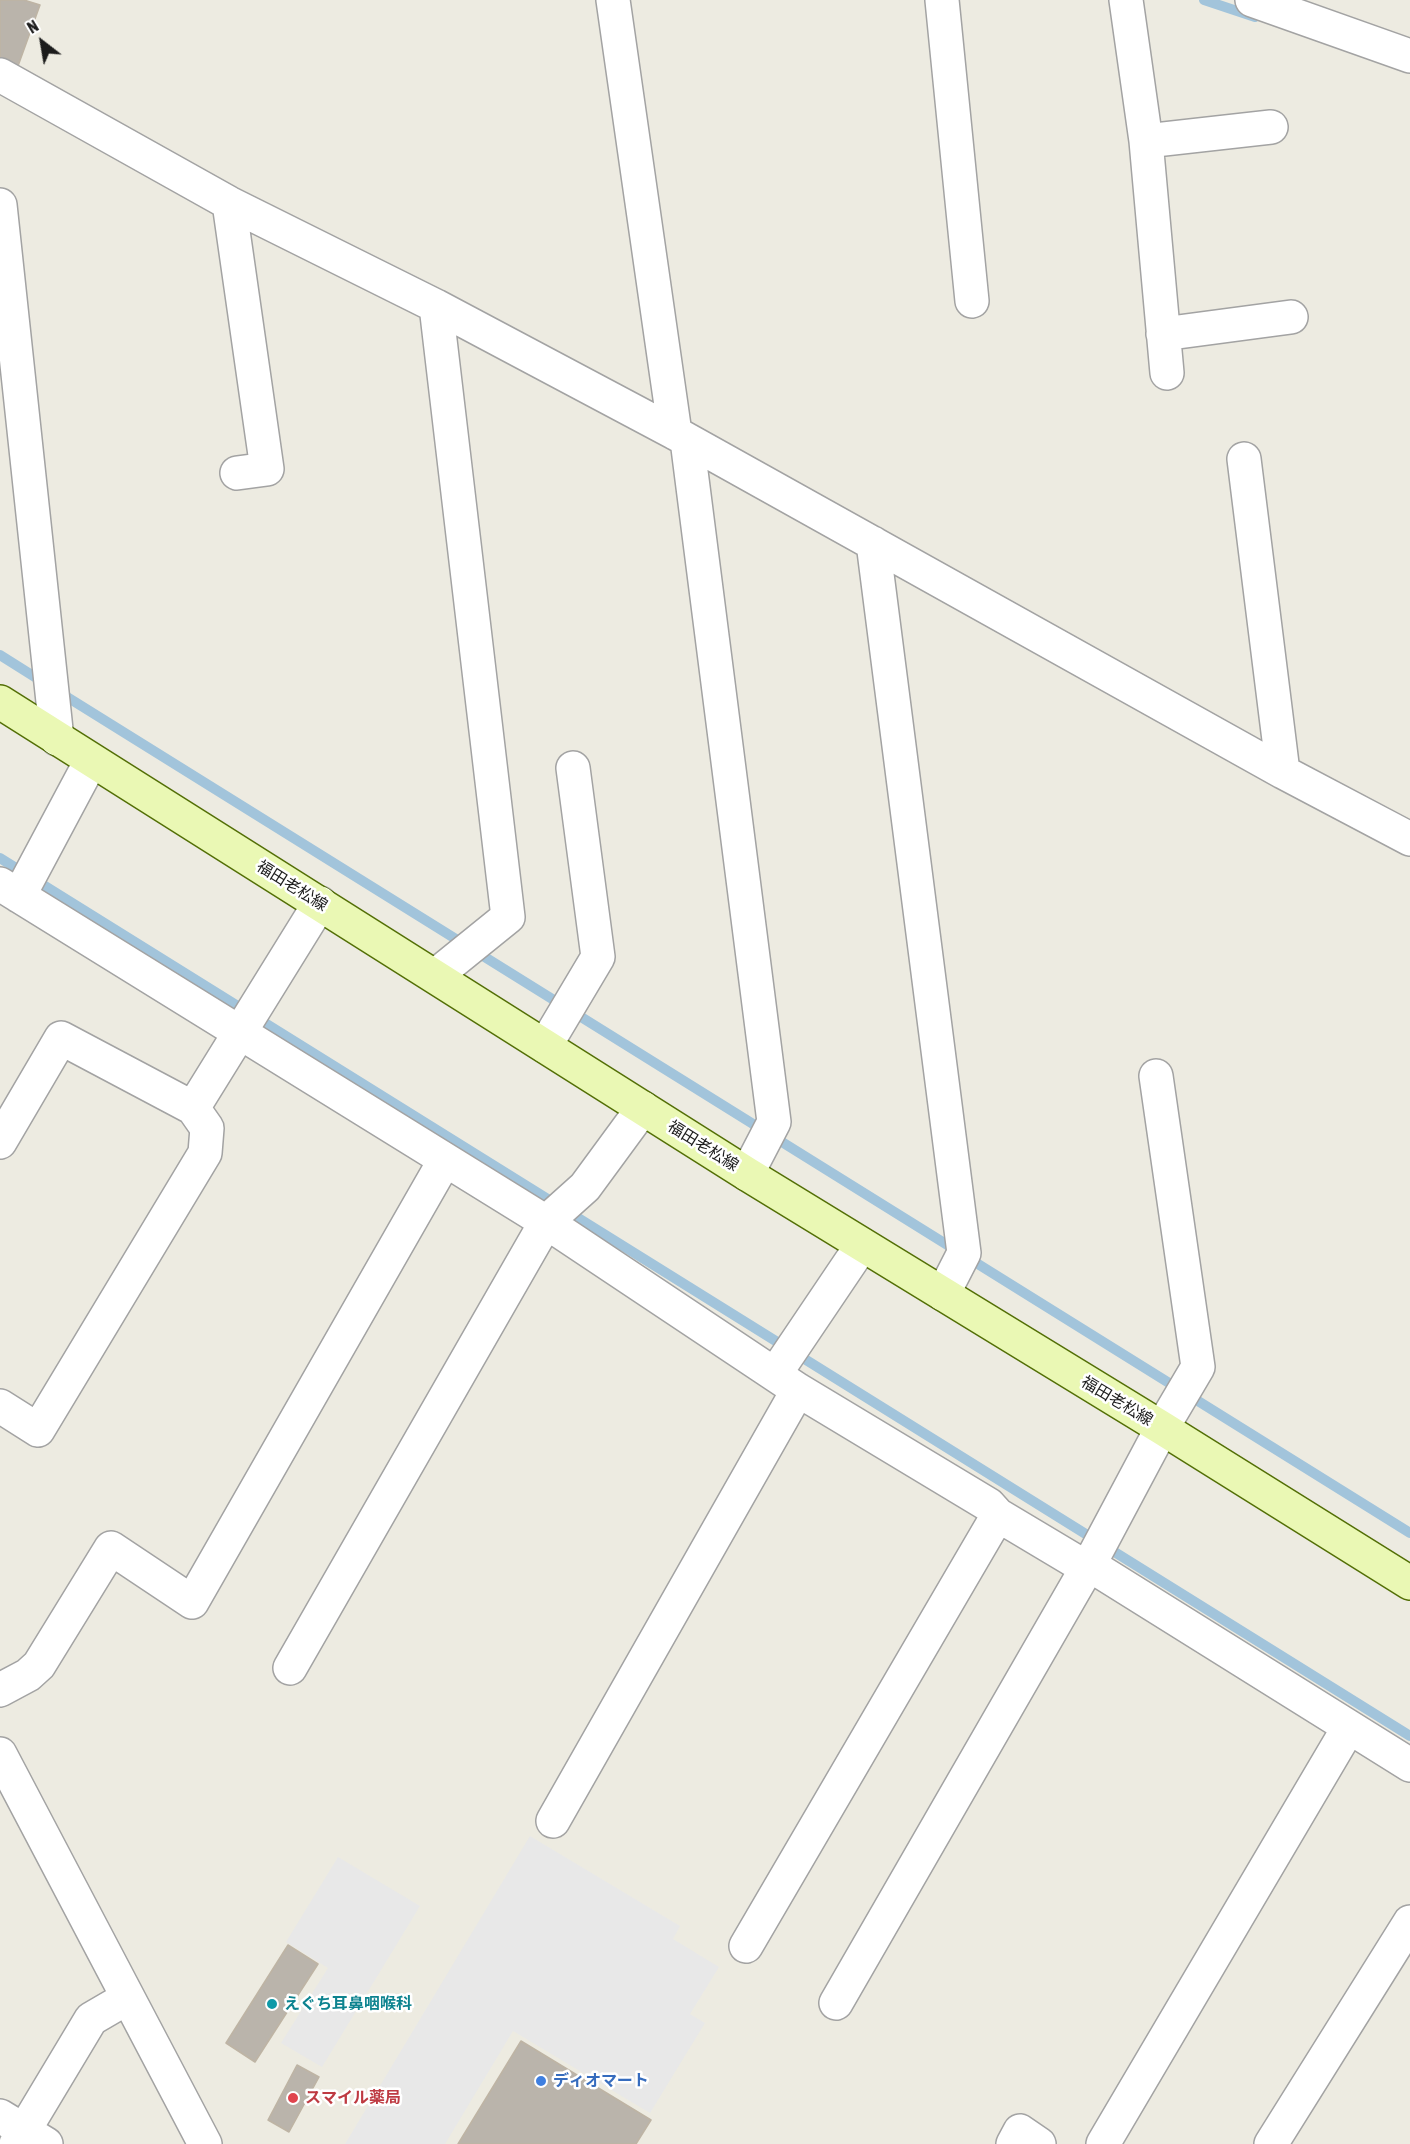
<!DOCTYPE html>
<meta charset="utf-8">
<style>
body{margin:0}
#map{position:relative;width:1410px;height:2144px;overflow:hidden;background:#edebe1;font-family:"Asap Condensed",sans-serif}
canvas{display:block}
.north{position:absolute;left:12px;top:12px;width:60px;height:60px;-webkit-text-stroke:4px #fff;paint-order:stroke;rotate:329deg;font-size:16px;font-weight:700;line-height:24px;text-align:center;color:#1c1c1c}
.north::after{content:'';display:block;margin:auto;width:21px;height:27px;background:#1c1c1c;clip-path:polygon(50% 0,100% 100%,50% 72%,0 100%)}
</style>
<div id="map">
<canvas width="1410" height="2144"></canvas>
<div class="north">N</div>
</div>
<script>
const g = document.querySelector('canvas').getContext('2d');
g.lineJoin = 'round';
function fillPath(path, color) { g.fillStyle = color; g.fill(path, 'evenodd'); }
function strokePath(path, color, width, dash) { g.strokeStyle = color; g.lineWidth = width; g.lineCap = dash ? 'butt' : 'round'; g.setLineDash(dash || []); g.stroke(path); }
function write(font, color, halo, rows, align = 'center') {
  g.font = font + ' "Asap Condensed","Noto Sans JP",sans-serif'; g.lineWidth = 5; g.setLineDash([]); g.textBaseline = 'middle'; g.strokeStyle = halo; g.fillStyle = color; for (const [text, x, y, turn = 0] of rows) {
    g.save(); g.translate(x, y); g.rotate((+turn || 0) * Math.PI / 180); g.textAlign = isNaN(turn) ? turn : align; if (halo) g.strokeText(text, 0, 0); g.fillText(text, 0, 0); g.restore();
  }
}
fillPath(new Path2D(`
 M530 1836 680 1926 673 1939 719 1967 690 2014 705 2023 650 2113 513 2031 445 2144H345Z
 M338 1857 420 1906 322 2067 281 2043 328 1968 286 1942Z`), '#e8e8e8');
strokePath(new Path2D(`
 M1204 0 1255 17
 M0 655 46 684
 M59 692 1410 1533
 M0 858 1410 1736`), '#a2c4db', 10);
const building = new Path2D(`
 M0 0H24L40 5 18 66 0 59Z
 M288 1945 318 1964 255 2062 226 2043Z
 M521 2041 651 2120 636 2144H458Z
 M297 2065 319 2077 289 2132 268 2120Z`);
fillPath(building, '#bab4ab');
strokePath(building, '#beb4a4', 1.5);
const minor = new Path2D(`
 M613 0 675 433
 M942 0 972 301
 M1126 0 1146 141 1167 373
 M1252 0 1410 56
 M0 75 229 203 436 306 675 433 1283 772 1410 839
 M1146 141 1271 127
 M229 203 267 469 237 473
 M0 205 57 739
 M1163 334 1291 317
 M687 440 774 1122 747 1174
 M1244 459 1283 772
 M873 543 964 1253 943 1294
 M0 884 546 1222 798 1390 989 1505 998 1515 1075 1561 1101 1572 1410 1765
 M19 896 91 761
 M435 976 508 917 436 306
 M545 1046 598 957 573 768
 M193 1108 320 903
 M0 1142 61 1038 193 1108 207 1128 205 1153 38 1430 0 1406
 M775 1374 862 1245
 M290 1668 546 1222 585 1187 643 1108
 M0 1690 28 1675 39 1665 111 1548 192 1602 445 1160
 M553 1821 798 1390
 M746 1946 998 1515
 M836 2003 1096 1552 1162 1428 1198 1367 1156 1076
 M0 2116 46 2144
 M16 2144 91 2019 127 1998
 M1013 2144 1020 2131 1039 2144
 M1103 2144 1349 1727
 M1271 2144 1410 1922`);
const tertiary = new Path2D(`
 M0 1754 205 2144`);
const secondary = new Path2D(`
 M0 702 747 1174 1162 1428 1410 1583`);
strokePath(minor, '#a3a3a3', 36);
strokePath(tertiary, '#a3a3a3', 36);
strokePath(secondary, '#536f06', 36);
strokePath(minor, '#fff', 33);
strokePath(tertiary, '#fff', 33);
strokePath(secondary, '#eaf8b4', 33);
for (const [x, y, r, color] of [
 [272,2004,6,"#0f9aa8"],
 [541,2081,6,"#3f7fe0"],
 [293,2098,6,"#e0444e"]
]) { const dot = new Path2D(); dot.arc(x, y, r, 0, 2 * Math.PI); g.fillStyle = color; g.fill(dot); strokePath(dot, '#fff', 2); }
write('16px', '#1c1c1c', '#fff', [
 ["福田老松線",292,886,32],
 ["福田老松線",703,1146,32],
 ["福田老松線",1117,1401,31]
]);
write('bold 16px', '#0d838f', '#fff', [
 ["えぐち耳鼻咽喉科",284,2004]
], 'left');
write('bold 16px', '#366cbe', '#fff', [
 ["ディオマート",553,2081]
], 'left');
write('bold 16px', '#be3a42', '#fff', [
 ["スマイル薬局",305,2098]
], 'left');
</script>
